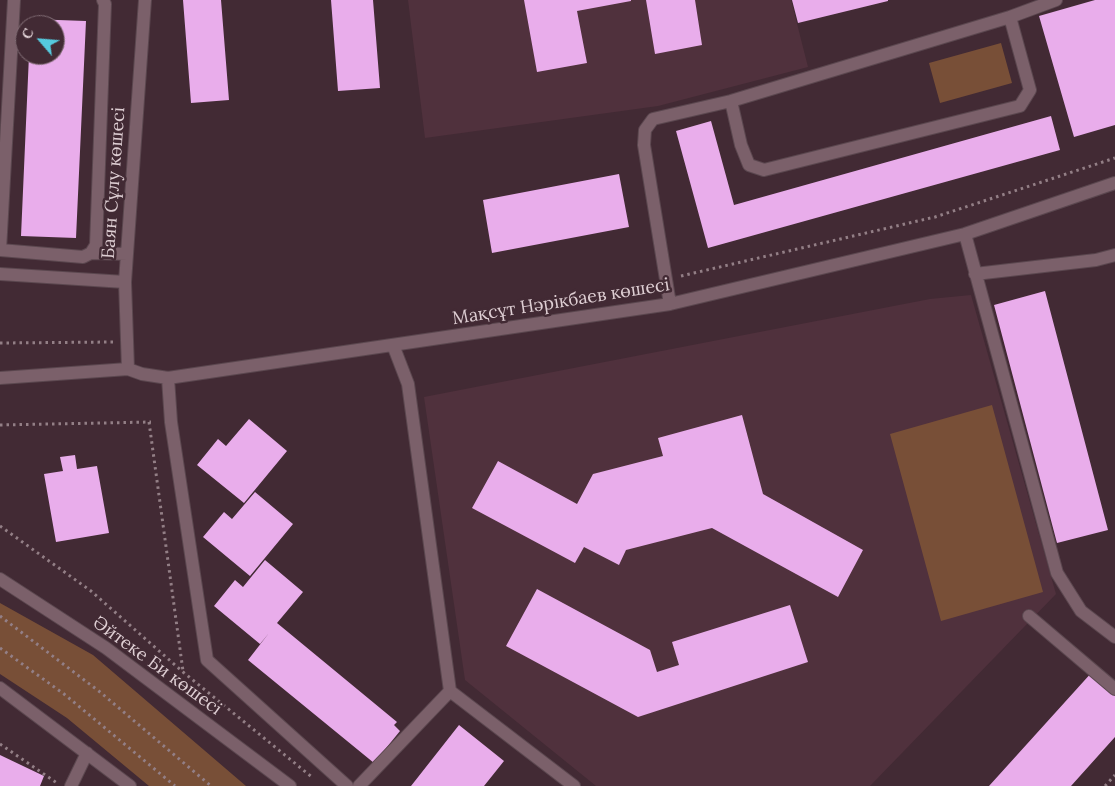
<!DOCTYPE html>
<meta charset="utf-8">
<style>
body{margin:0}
#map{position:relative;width:1115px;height:786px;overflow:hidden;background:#422a34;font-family:Lora,serif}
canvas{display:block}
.north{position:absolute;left:15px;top:15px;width:50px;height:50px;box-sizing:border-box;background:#422a34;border:1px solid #806c74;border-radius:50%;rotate:297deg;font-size:14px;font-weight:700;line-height:20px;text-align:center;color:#deced3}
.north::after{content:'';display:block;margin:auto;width:18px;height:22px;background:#55cadf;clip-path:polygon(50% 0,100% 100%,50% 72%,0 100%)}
</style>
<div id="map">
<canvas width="1115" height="786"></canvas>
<div class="north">С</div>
</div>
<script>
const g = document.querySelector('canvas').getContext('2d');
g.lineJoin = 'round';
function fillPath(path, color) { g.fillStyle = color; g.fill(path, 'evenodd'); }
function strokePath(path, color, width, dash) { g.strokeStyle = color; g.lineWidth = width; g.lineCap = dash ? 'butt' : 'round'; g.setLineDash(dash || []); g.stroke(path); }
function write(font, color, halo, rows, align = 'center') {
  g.font = font + ' Lora,serif'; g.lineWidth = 5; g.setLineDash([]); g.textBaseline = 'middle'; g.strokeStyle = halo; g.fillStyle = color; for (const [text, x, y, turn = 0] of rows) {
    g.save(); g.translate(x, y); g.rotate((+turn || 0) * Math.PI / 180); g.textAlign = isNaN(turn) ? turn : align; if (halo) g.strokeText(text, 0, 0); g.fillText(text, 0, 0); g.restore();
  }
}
fillPath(new Path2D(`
 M408 0H791L808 67 658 106 425 138Z
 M971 295 1056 594 870 786H596L465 680 424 397 930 299Z`), '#50313d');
fillPath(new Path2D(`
 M1001 43 1012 83 940 103 929 63Z
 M992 405 1043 592 941 621 890 434Z
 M0 603 93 655 246 786H149L67 718 0 674Z`), '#784f37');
fillPath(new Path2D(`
 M183 0H221L229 100 191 103Z
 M331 0H373L380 88 338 91Z
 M524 0H631V1L577 11 587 63 537 72Z
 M646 0H695L702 45 655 54Z
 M792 0H888V1L798 23Z
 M1095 0H1115V125L1074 137 1039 16Z
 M30 19 86 21 76 238 21 236 29 55H55V25H30Z
 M1051 116 1060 150 708 248 676 131 711 121 734 205Z
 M619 174 629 227 492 253 483 200Z
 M1045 291 1108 530 1057 543 994 305Z
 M742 415 763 494 863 550 838 597 712 528 626 550 619 565 584 547 575 563 472 508 498 461 577 504 593 474 663 456 658 438Z
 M249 419 287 451 244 503 197 465 218 439 226 446Z
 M75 455 77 469 97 466 109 533 56 542 44 474 63 471 60 457Z
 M255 492 293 524 250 576 203 537 224 512 232 519Z
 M265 560 303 592 277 623 397 722 394 725 400 731 374 763 248 660 269 633 260 644 214 606 235 580 243 587Z
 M537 589 650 650 657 672 679 665 672 642 790 605 808 662 638 717 506 646Z
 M1093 671 1115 691V737L1071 786H989Z
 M459 725 504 761 484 786H411Z
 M0 755 44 776 40 786H0Z`), '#e9adeb');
const minor = new Path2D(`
 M731 101 741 145 749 165 764 170 1020 106 1030 90 1010 17
 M965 234 1057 573 1081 611 1115 637
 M0 250 14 0
 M0 250 83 257 91 253 127 254
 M91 253 96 245 105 4 103 0
 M0 274 125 282
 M975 274 1096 260 1115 255
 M670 304 644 145 645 130 653 119 731 101 1010 17 1056 0
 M393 345 408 384 450 691 574 786
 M128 369 125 282 145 0
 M0 378 128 369 142 374 168 378 670 304 965 234 1115 183
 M168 378 171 422 207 660 347 786
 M0 579 106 648 290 786
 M1029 616 1115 689
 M0 688 130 786
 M71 786 87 753
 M359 786 450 691`);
strokePath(minor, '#5b474f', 14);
strokePath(new Path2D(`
 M681 276 935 217 1115 158
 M0 343 114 342
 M149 422 183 671
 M0 425 151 422
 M0 526 91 591 183 672 313 778
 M0 616 100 692 211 786
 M0 648 64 694 175 786
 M0 744 57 783
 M1105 786 1115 775`), '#937f86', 3, [2.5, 4]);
strokePath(minor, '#7b606a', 12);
write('18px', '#deced3', '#422a34', [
 ["Баян Сұлу көшесі",114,183,-86],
 ["Мақсұт Нәрікбаев көшесі",561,302,-9],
 ["Әйтеке Би көшесі",157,666,36]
]);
</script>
